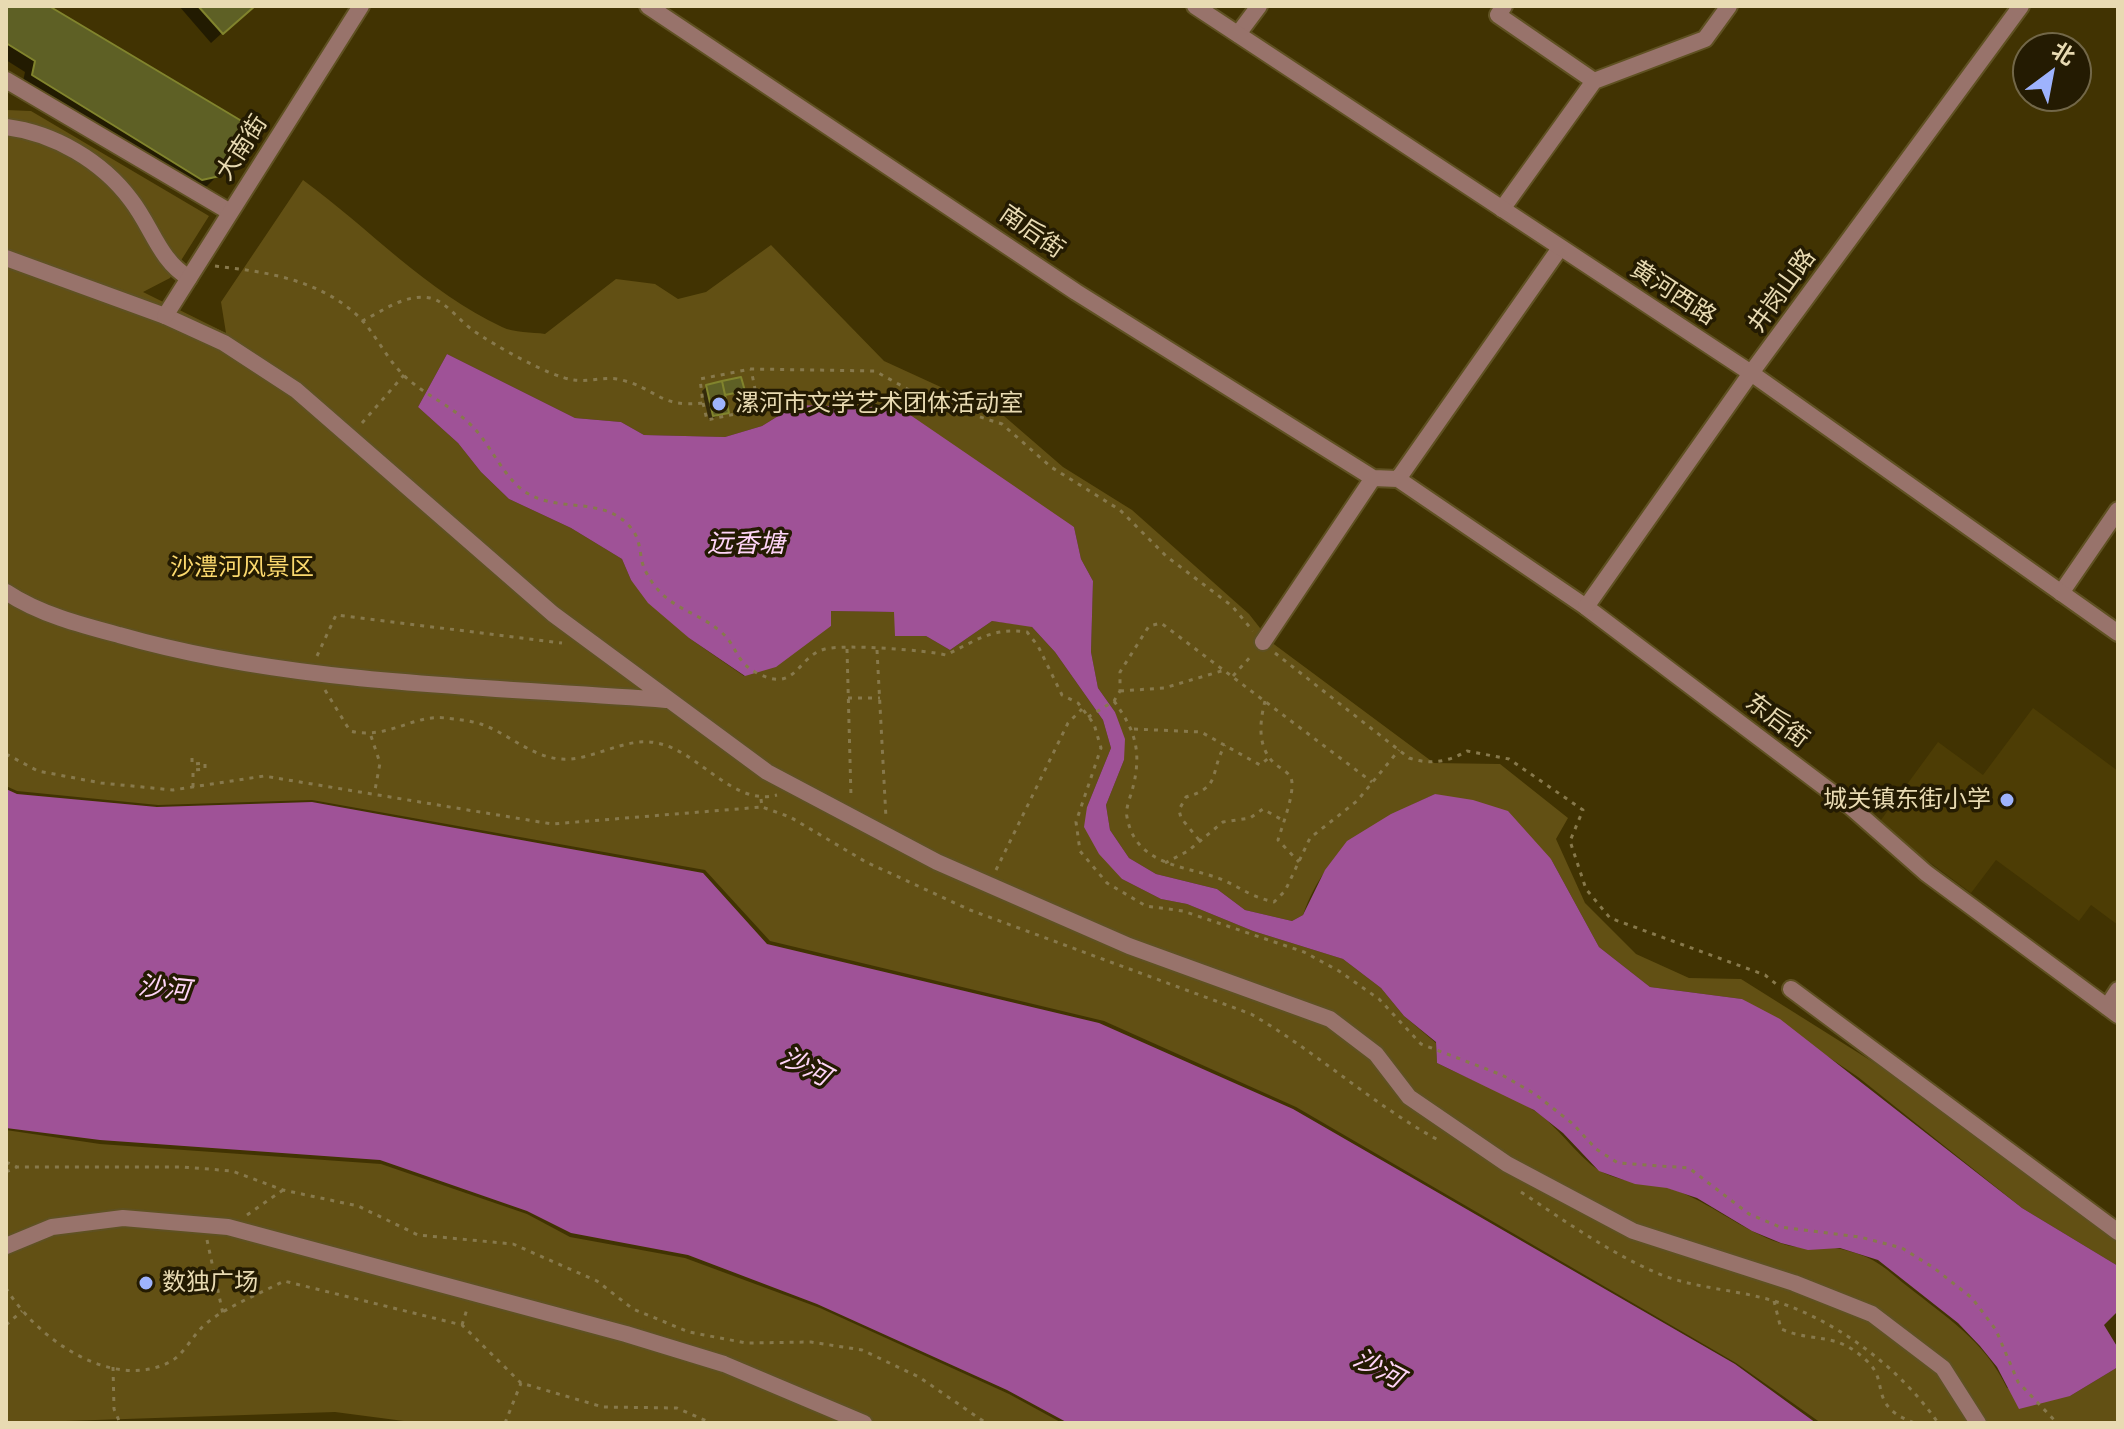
<!DOCTYPE html>
<meta charset="utf-8">
<style>
body{margin:0}
#map{position:relative;width:2124px;height:1429px;overflow:hidden;background:#413302;font-family:Raleway,"Noto Sans SC",sans-serif}
canvas{display:block}
.frame{position:absolute;inset:0;border:8px solid #e8dab2;pointer-events:none}
.north{position:absolute;left:2012px;top:32px;width:80px;height:80px;box-sizing:border-box;background:#241b02;border:2px solid #726748;border-radius:50%;rotate:32deg;font-size:22px;font-weight:700;line-height:32px;text-align:center;color:#e8dab2}
.north::after{content:'';display:block;margin:auto;width:28px;height:36px;background:#9eb3fd;clip-path:polygon(50% 0,100% 100%,50% 72%,0 100%)}
</style>
<div id="map">
<canvas width="2124" height="1429"></canvas>
<div class="frame"></div>
<div class="north">北</div>
</div>
<script>
const g = document.querySelector('canvas').getContext('2d');
g.lineJoin = 'round';
function fillPath(path, color) { g.fillStyle = color; g.fill(path, 'evenodd'); }
function strokePath(path, color, width, dash) { g.strokeStyle = color; g.lineWidth = width; g.lineCap = dash ? 'butt' : 'round'; g.setLineDash(dash || []); g.stroke(path); }
function write(font, color, halo, rows, align = 'center') {
  g.font = font + ' Raleway,"Noto Sans SC",sans-serif'; g.lineWidth = 7; g.setLineDash([]); g.textBaseline = 'middle'; g.strokeStyle = halo; g.fillStyle = color; for (const [text, x, y, turn = 0] of rows) {
    g.save(); g.translate(x, y); g.rotate((+turn || 0) * Math.PI / 180); g.textAlign = isNaN(turn) ? turn : align; if (halo) g.strokeText(text, 0, 0); g.fillText(text, 0, 0); g.restore();
  }
}
fillPath(new Path2D(`
 M2033 708 2118 771V925L2091 905 2079 921 1996 860 1971 893 1878 824 1938 742 1983 775Z`), '#4d3d05');
fillPath(new Path2D(`
 M6 110 31 111 209 216 170 278 143 292 226 333 221 302 303 180C369 228 427 292 502 327 514 333 532 332 545 334L616 279 655 284 678 299 706 292 771 245 884 361 1004 416 1063 467 1132 510 1249 614 1271 642 1434 763 1500 764 1568 818 1556 839 1585 903 1636 954 1689 978 1741 979 1900 1079 2118 1241V1266L2022 1208 1858 1077 1742 999 1650 987 1599 947 1551 859 1435 794C1372 823 1328 846 1303 915L1292 921 1245 910 1217 889 1156 874 1129 858 1110 830 1106 805 1124 760 1115 712 1098 688 1091 652 1093 581 1081 559 1074 527 796 405 762 426 725 437 644 435 621 422 575 418 447 354 418 407 458 443 481 472 509 499 571 528 622 559 631 580 689 638 744 676 831 626V611L895 612V636H926L950 650 992 621 1031 626 1055 652 1103 720 1111 748 1087 807 1122 879 1161 899 1187 904 1253 931 1343 959 1381 988 1404 1016 1436 1043 1437 1063C1469 1080 1505 1091 1535 1111 1558 1126 1582 1162 1602 1172 1625 1184 1648 1181 1672 1189 1710 1202 1741 1230 1780 1243 1805 1252 1826 1244 1845 1250 1878 1259 1882 1266 1907 1286 1946 1317 1985 1341 2007 1388L2070 1396 2118 1367V1423H1821L1736 1363 1296 1107 1104 1021 770 941 705 870 312 800 158 805 17 791 6 786Z
 M6 1130 100 1144 381 1164 527 1214 570 1237 685 1258 820 1308 1009 1394 1062 1423H419L335 1412 6 1423Z`), '#625014');
fillPath(new Path2D(`
 M447 354 575 418 621 422 644 435 725 437 762 426 796 405 900 408 1074 527 1081 559 1093 581 1091 652 1098 688 1115 712 1125 739 1124 760 1106 805 1110 830 1129 858 1156 874 1217 889 1245 910 1292 921 1303 915 1325 870 1347 841 1391 814 1435 794 1473 800 1508 811 1551 859 1599 947 1650 987 1742 999 1780 1019 2022 1208 2118 1266V1311L2104 1325 2118 1348V1367L2070 1396 2019 1409 1997 1367 1980 1346 1958 1323 1878 1260 1840 1248 1808 1250 1781 1243 1752 1231 1697 1198 1667 1188 1635 1184 1599 1171 1563 1133 1534 1110 1437 1063 1436 1042 1404 1016 1381 988 1343 959 1253 931 1187 904 1161 899 1122 879 1099 854 1084 827 1087 807 1111 748 1103 720 1055 652 1032 627 992 621 950 650 926 636H895L894 612 831 611V626L776 667 745 676 689 638 648 603 631 580 622 559 571 528 509 499 481 472 458 443 418 407Z
 M6 789 17 794 157 807 312 802 703 873 767 944 1099 1023 1293 1109 1735 1364 1816 1423H1068L1007 1390 817 1304 688 1255 571 1233 527 1211 380 1160 100 1140 6 1128Z`), '#9f5297');
fillPath(new Path2D(`
 M6 6H45L218 175 207 186 191 190 22 86 25 72 6 60Z
 M179 6H252L211 43Z
 M707 386 742 390 723 396 726 412 709 420 702 391Z`), '#0007');
const building = new Path2D(`
 M6 6H49L250 126 220 176 202 180 32 75 35 61 6 43Z
 M198 6H255L223 34Z
 M741 377 745 391 725 395 722 381Z
 M722 381 729 413 713 416 706 385Z`);
fillPath(building, '#5e6025');
strokePath(building, '#81842d', 2);
const minor = new Path2D(`
 M648 6 1076 292 1373 478 1398 479
 M1504 6 1498 15 1594 81
 M1238 34 1259 6
 M6 80 230 212
 M6 127C54 133 102 161 131 200 152 227 159 260 189 278
 M1502 209 1594 81 1705 39 1729 6
 M6 258 165 316 224 343 296 390 553 614 767 772 937 862 1129 946 1330 1019 1376 1054 1409 1097 1507 1164 1633 1231 1794 1283 1872 1314 1943 1368 1978 1423
 M1398 479 1586 607 1851 807 1926 873 2118 1015
 M1398 479 1560 248
 M6 592C39 614 81 625 119 635 293 685 486 686 666 700
 M2061 593 2118 510
 M1263 642 1373 478
 M1791 989 2118 1232
 M2107 1007 2118 990
 M6 1246 52 1227 123 1218 228 1227 626 1334 724 1364 864 1423`);
const tertiary = new Path2D(`
 M1195 6 1751 373 2118 633
 M165 316 361 6
 M1586 607 1751 373 2021 6`);
strokePath(minor, '#5f5122', 20);
strokePath(tertiary, '#5f5122', 20);
strokePath(new Path2D(`
 M215 266C268 272 321 280 360 318 378 337 389 364 409 380 429 397 453 407 472 426 490 444 501 472 520 488 553 516 602 493 631 528 643 542 638 558 646 572 666 610 692 608 720 631 738 646 735 663 759 674 797 693 797 656 825 649 845 644 925 650 946 655 975 641 993 627 1027 632L1038 646 1062 695 1078 703 1094 724 1101 748 1076 822 1080 851 1107 883 1146 906 1183 911 1304 952 1339 971 1379 999 1421 1044 1502 1075 1535 1094 1573 1124 1596 1149 1618 1163 1689 1168 1749 1214 1780 1227 1860 1237 1902 1248 1934 1268 1972 1298 1996 1330 2018 1382 2057 1423
 M362 321C383 311 406 293 430 298 446 301 460 322 474 331 494 345 550 377 574 380 588 382 603 377 617 379 657 387 657 408 703 403L700 379 751 369 875 371 927 400 1002 424 1051 467 1120 510 1166 556 1232 606 1253 631
 M703 403 707 420 759 409 751 369
 M362 423 404 375
 M847 649 851 797
 M877 650 886 818
 M1275 653 1409 758C1430 765 1448 762 1467 751L1509 759 1583 810 1570 841 1586 889 1610 918 1765 975 1776 984
 M317 656 336 615 562 643
 M1233 676 1252 655
 M325 690 350 731C389 740 413 714 445 718 456 719 471 721 481 724 509 734 530 756 560 759 591 762 625 736 657 743 699 751 733 807 777 795
 M1120 691 1164 688 1225 670
 M848 698H880
 M1114 701C1135 730 1142 751 1133 787 1131 796 1125 808 1127 817 1135 862 1177 865 1212 876 1235 883 1247 896 1274 902L1285 891 1310 838 1357 801 1399 750
 M1265 701C1260 721 1257 744 1272 761 1277 767 1288 771 1291 778 1296 791 1282 826 1278 840L1299 862
 M1088 717 1114 701 1120 691V672L1149 626 1161 623 1372 782
 M1134 729 1201 732 1260 765 1270 757
 M371 736 380 763 375 790
 M6 754 38 771 101 783 173 790 264 776 552 824 762 807
 M192 758V764L205 763V769L193 770V787
 M761 799 762 807 790 817 866 862 970 910 1251 1014C1317 1052 1373 1105 1440 1141
 M1199 840 1181 818 1179 810 1186 797C1222 787 1209 773 1225 745
 M1165 863 1188 851 1223 822 1250 818 1263 809 1284 821
 M996 870 1068 723 1082 709
 M6 1162 17 1167H183L232 1171 283 1190 358 1206 418 1235 513 1244 597 1281 633 1309 689 1332 746 1343 811 1342 862 1350 919 1377 986 1423
 M6 1172 17 1167
 M1521 1192C1565 1221 1608 1252 1657 1273 1689 1287 1729 1289 1763 1298 1829 1314 1900 1367 1938 1423
 M247 1215 283 1190
 M207 1240 223 1314
 M6 1288C35 1337 111 1392 170 1362 185 1354 194 1332 208 1322 230 1305 259 1294 284 1281L462 1325 521 1383 603 1407 677 1408 711 1423
 M1774 1301 1781 1329C1816 1344 1835 1330 1868 1362 1890 1383 1867 1406 1915 1423
 M6 1325 22 1311
 M462 1325 467 1309
 M113 1367 114 1409 120 1423
 M505 1423 521 1383`), '#87794c', 3, [4, 6]);
strokePath(minor, '#98736b', 16);
strokePath(tertiary, '#98736b', 16);
for (const [x, y, r, color] of [
 [719,404,8,"#9eb3fd"],
 [2007,800,8,"#9eb3fd"],
 [146,1283,8,"#9eb3fd"]
]) { const dot = new Path2D(); dot.arc(x, y, r, 0, 2 * Math.PI); g.fillStyle = color; g.fill(dot); strokePath(dot, '#241b02', 3); }
write('24px', '#e8dab2', '#241b02', [
 ["大南街",242,148,-57],
 ["南后街",1032,232,35],
 ["井岗山路",1782,291,-54],
 ["黄河西路",1673,293,33],
 ["东后街",1777,721,37]
]);
write('24px', '#e8dab2', '#241b02', [
 ["漯河市文学艺术团体活动室",735,404],
 ["城关镇东街小学",1991,800,"right"],
 ["数独广场",162,1283]
], 'left');
write('24px', '#fcd96e', '#241b02', [
 ["沙澧河风景区",242,568]
]);
write('italic 26px', '#ffd5f8', '#241b02', [
 ["远香塘",746,544],
 ["沙河",164,989,6],
 ["沙河",805,1067,28],
 ["沙河",1378,1369,28]
]);
</script>
